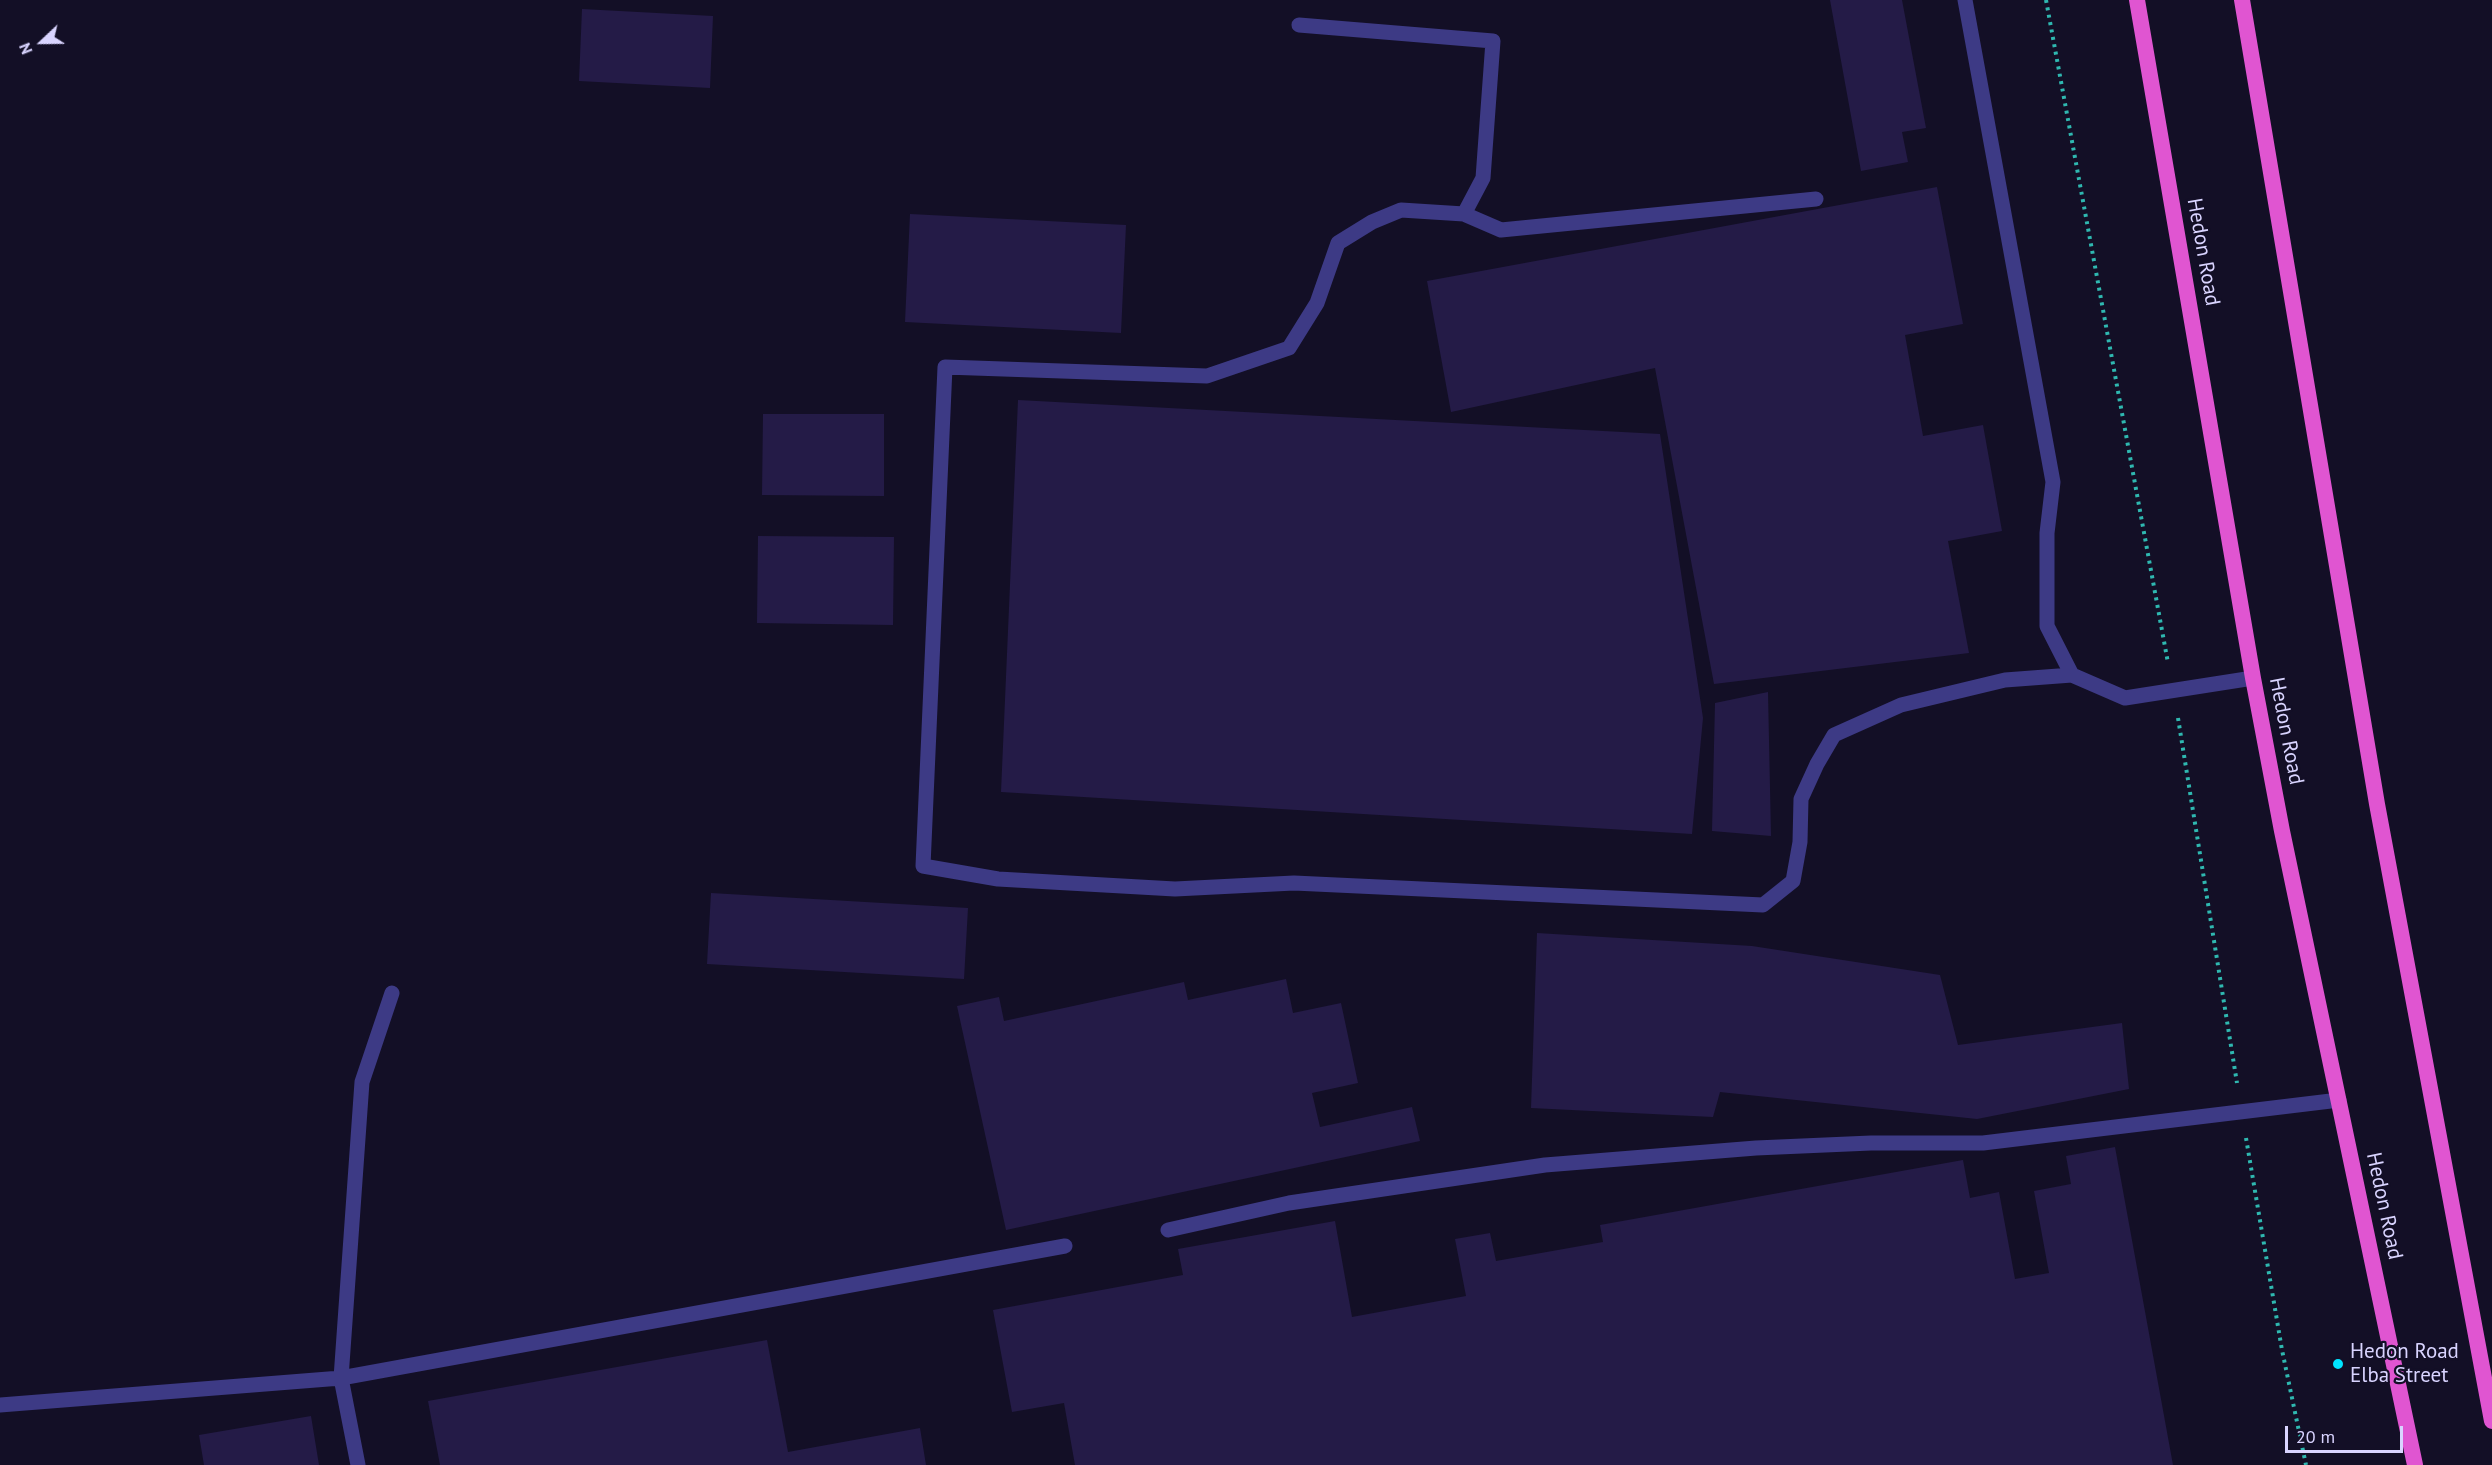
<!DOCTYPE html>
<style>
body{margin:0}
#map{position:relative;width:2492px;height:1465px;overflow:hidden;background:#130f26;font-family:"PT Sans",sans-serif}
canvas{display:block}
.north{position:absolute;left:12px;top:12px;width:60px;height:60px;-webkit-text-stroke:4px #130f26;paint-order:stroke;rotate:248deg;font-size:16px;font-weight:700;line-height:24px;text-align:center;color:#d9d4ff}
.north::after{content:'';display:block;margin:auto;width:21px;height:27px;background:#d9d4ff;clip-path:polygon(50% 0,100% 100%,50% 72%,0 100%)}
.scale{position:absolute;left:2285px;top:1426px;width:118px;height:27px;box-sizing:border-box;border:3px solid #d9d4ff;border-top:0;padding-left:8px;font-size:18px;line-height:21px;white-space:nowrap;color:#d9d4ff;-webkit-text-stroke:4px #130f26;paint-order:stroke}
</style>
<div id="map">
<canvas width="2492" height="1465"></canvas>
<div class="north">N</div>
<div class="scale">20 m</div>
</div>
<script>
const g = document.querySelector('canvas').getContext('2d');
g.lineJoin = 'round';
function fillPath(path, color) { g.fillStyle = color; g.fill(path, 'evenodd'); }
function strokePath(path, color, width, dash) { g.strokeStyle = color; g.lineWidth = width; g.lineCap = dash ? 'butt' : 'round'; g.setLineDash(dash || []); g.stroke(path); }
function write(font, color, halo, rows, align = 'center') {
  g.font = font + ' "PT Sans",sans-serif'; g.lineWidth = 4.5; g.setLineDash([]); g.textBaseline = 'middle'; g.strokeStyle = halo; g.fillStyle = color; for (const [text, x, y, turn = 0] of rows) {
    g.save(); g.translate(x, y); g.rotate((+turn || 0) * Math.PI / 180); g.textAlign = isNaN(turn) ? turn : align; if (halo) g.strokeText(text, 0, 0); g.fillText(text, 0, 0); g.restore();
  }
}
fillPath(new Path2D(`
 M1830 0H1902L1926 128 1902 132 1908 162 1861 171Z
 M582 9 713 16 710 88 579 81Z
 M1937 187 1963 324 1905 335 1923 436 1983 425 2002 531 1948 541 1969 653 1714 684 1655 368 1451 412 1427 281Z
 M910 214 1126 225 1121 333 905 322Z
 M1018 400 1660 434 1703 718 1692 834 1001 792Z
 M763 414H884V496L762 495Z
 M758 536 894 537 893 625 757 623Z
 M1768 692 1771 836 1712 831 1715 703Z
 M711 893 968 908 964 979 707 964Z
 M1537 933 1752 946 1940 975 1958 1045 2122 1023 2129 1089 1977 1119 1720 1092 1713 1117 1531 1108Z
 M1286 979 1293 1013 1341 1003 1358 1083 1312 1093 1320 1127 1412 1107 1420 1141 1006 1230 957 1006 999 997 1004 1021 1184 982 1188 1000Z
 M2115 1147 2173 1465H1075L1064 1403 1012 1412 993 1310 1183 1275 1178 1249 1335 1221 1352 1317 1466 1296 1455 1239 1490 1233 1496 1261 1603 1242 1600 1225 1963 1160 1970 1198 1999 1192 2015 1279 2049 1273 2034 1191 2071 1184 2066 1156Z
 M767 1340 788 1452 920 1428 926 1465H440L428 1401Z
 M311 1416 319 1465H204L199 1435Z`), '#241b47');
strokePath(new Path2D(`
 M2046 0 2168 663
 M2178 718 2237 1083
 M2246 1138 2282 1350 2306 1465`), '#2fb8b0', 4, [3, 4.5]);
strokePath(new Path2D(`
 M1965 0 2053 482 2047 533V626L2072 675 2125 698 2253 678
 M1299 25 1493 41 1483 178 1464 214
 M1816 199 1501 230 1464 214 1401 210 1372 222 1338 243 1317 303 1289 348 1207 376 945 367 923 866 998 879 1175 889 1294 883 1763 905 1793 881 1800 842 1801 799 1817 764 1834 735 1901 705 2005 680 2072 675
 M1168 1230 1289 1203 1545 1165 1756 1148 1871 1143H1983L2339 1100
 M0 1405 341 1378 1065 1246
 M358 1465 341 1378 362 1082 392 993`), '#3d3a85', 15);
strokePath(new Path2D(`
 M2137 0 2253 678 2282 831 2415 1465
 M2242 0 2377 804 2492 1421`), '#e055d1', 16);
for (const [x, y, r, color] of [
 [2338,1364,6,"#00e5ff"]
]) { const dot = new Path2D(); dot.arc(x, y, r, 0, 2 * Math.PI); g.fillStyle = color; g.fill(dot); strokePath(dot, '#130f26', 2); }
write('21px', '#d9d4ff', '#130f26', [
 ["Hedon Road",2203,252,80],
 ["Hedon Road",2286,731,79],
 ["Hedon Road",2384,1206,78]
]);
write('21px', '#d9d4ff', '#130f26', [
 ["Hedon Road",2350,1352],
 ["Elba Street",2350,1376]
], 'left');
</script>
